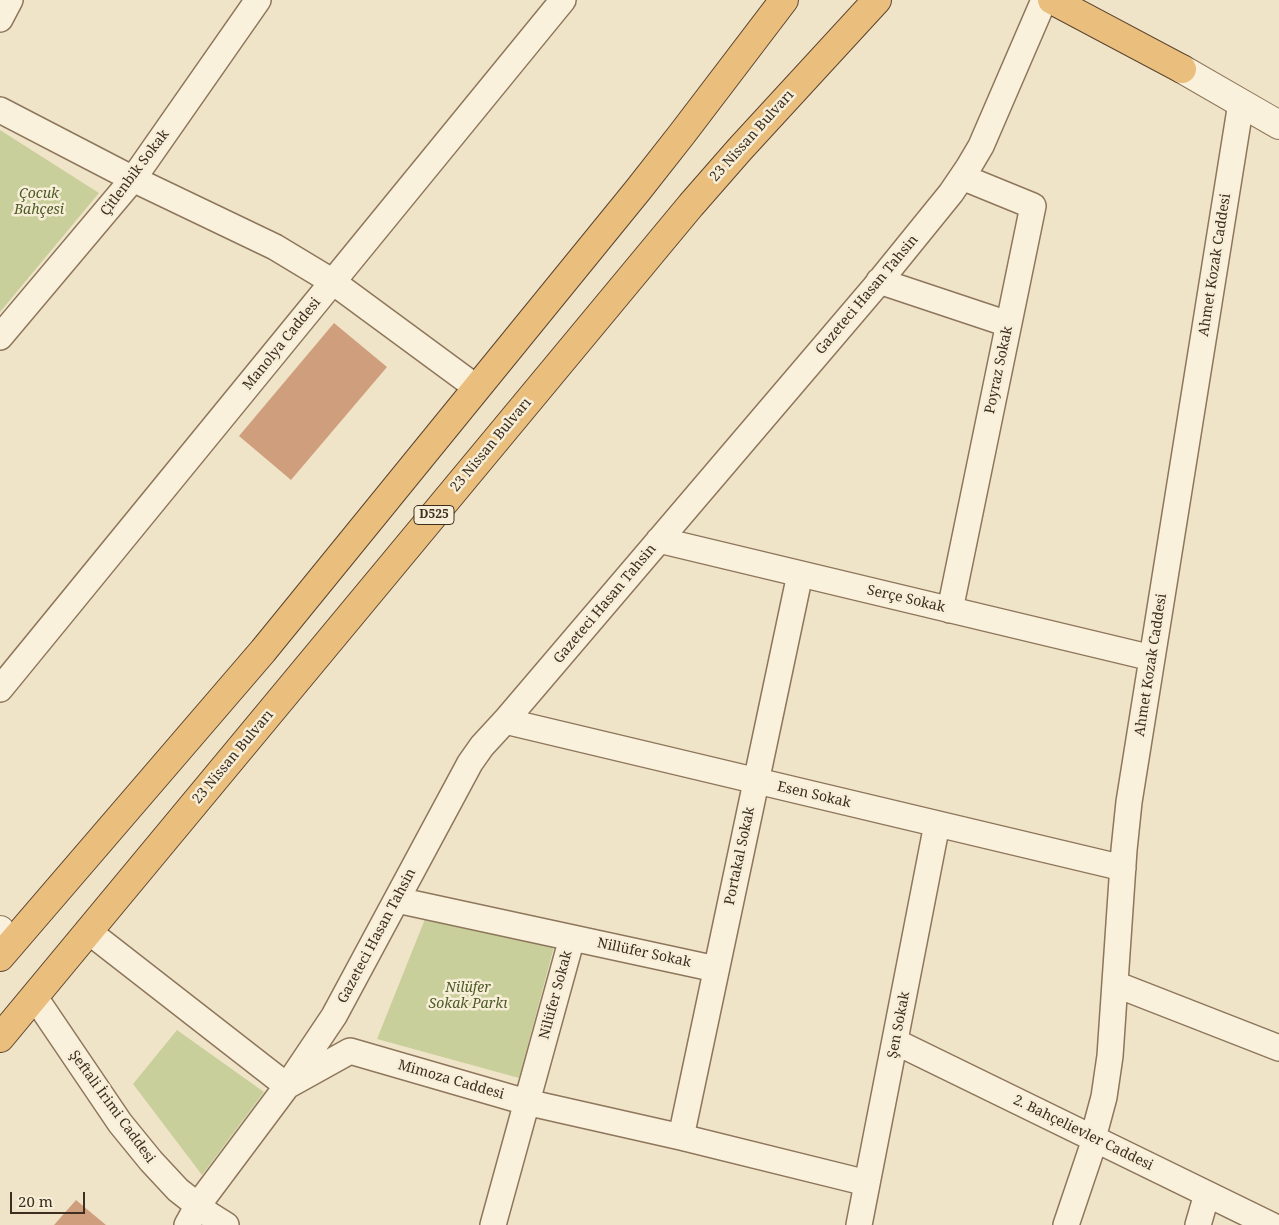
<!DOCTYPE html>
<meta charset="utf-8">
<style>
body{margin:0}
#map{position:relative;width:1279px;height:1225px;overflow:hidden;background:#f0e4c8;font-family:"Noto Serif",serif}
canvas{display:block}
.scale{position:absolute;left:10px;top:1192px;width:75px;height:22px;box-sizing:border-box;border:2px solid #3d2e20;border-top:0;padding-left:6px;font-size:15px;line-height:18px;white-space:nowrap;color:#3d2e20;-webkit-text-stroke:4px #f7eed8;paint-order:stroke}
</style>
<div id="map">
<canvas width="1279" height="1225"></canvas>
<div class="scale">20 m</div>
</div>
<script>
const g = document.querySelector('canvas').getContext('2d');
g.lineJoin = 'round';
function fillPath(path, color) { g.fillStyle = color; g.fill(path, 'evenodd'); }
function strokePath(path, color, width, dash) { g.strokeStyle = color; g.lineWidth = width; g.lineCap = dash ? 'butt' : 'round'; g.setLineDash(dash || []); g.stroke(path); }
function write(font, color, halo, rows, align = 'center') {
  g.font = font + ' "Noto Serif",serif'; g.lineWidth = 5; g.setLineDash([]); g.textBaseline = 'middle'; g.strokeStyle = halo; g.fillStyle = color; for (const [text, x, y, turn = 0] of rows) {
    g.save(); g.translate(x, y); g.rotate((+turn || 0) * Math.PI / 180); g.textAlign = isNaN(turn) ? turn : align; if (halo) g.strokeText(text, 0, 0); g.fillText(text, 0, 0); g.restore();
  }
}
fillPath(new Path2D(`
 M0 130 99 193 0 312Z
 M425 919 554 947 519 1078 377 1039Z
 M177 1030 264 1092 202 1175 133 1084Z`), '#c9cf9b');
fillPath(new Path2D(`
 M334 323 387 367 291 480 239 436Z
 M76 1200 106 1225H54Z`), '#cf9f7d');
const minor = new Path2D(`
 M0 19 10 0
 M0 110 133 179 275 247 333 282 477 388
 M879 281 1008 324
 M0 337 133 179 258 0
 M659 540 1152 658
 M950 610 1033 206 962 177
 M0 689 563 0
 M505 721 1123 868
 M397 900 716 969
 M88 931 287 1086 350 1051 526 1102 681 1137 867 1183
 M1115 984 1279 1048
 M34 996 120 1123 151 1161 178 1190 210 1215 226 1225
 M896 1042 1271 1225
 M681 1137 800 574
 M187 1225 198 1205 287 1086 334 1016 470 763 482 746 505 721 874 288 951 193 968 168 981 146 1044 0
 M493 1225 572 938
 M859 1225 937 824
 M1066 1225 1093 1145V1138L1104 1097 1110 1056 1124 850 1129 802 1241 103
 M1198 1225 1207 1194`);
const tertiary = new Path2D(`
 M1182 69 1279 125
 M0 930 9 946`);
const trunk = new Path2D(`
 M1052 0 1182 69
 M0 957 263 651 638 190 682 134 784 0
 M0 1038 691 205 740 149 877 0`);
strokePath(minor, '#8d765c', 28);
strokePath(tertiary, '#8d765c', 30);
strokePath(trunk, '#5b4430', 30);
strokePath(minor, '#faf1dc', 25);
strokePath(tertiary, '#faf1dc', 28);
strokePath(trunk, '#eabe7c', 28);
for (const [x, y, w] of [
 [434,515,40]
]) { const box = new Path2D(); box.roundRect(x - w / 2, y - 9.5, w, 19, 4); g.fillStyle = '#f7eed8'; g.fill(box); strokePath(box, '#3d2e20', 1); }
write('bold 12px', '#3d2e20', null, [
 ["D525",434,515]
]);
write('14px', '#3d2e20', '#f7eed8', [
 ["23 Nissan Bulvarı",752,136,-48],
 ["Çitlenbik Sokak",135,173,-53],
 ["Ahmet Kozak Caddesi",1215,265,-81],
 ["Gazeteci Hasan Tahsin",867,295,-50],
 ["Manolya Caddesi",282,344,-51],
 ["Poyraz Sokak",999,370,-78],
 ["23 Nissan Bulvarı",491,445,-50],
 ["Serçe Sokak",906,599,13],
 ["Gazeteci Hasan Tahsin",605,604,-50],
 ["Ahmet Kozak Caddesi",1151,665,-81],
 ["23 Nissan Bulvarı",233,757,-50],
 ["Esen Sokak",814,795,13],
 ["Portakal Sokak",740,856,-78],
 ["Gazeteci Hasan Tahsin",377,936,-62],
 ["Nillüfer Sokak",644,953,12],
 ["Nilüfer Sokak",556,995,-75],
 ["Şen Sokak",899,1025,-79],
 ["Mimoza Caddesi",451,1080,16],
 ["Şeftali İrimi Caddesi",112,1107,54],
 ["2. Bahçelievler Caddesi",1083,1133,26]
]);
write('italic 14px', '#4d5a26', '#f7eed8', [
 ["Çocuk",39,194],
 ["Bahçesi",39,210],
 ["Nilüfer",468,988],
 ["Sokak Parkı",468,1004]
]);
</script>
